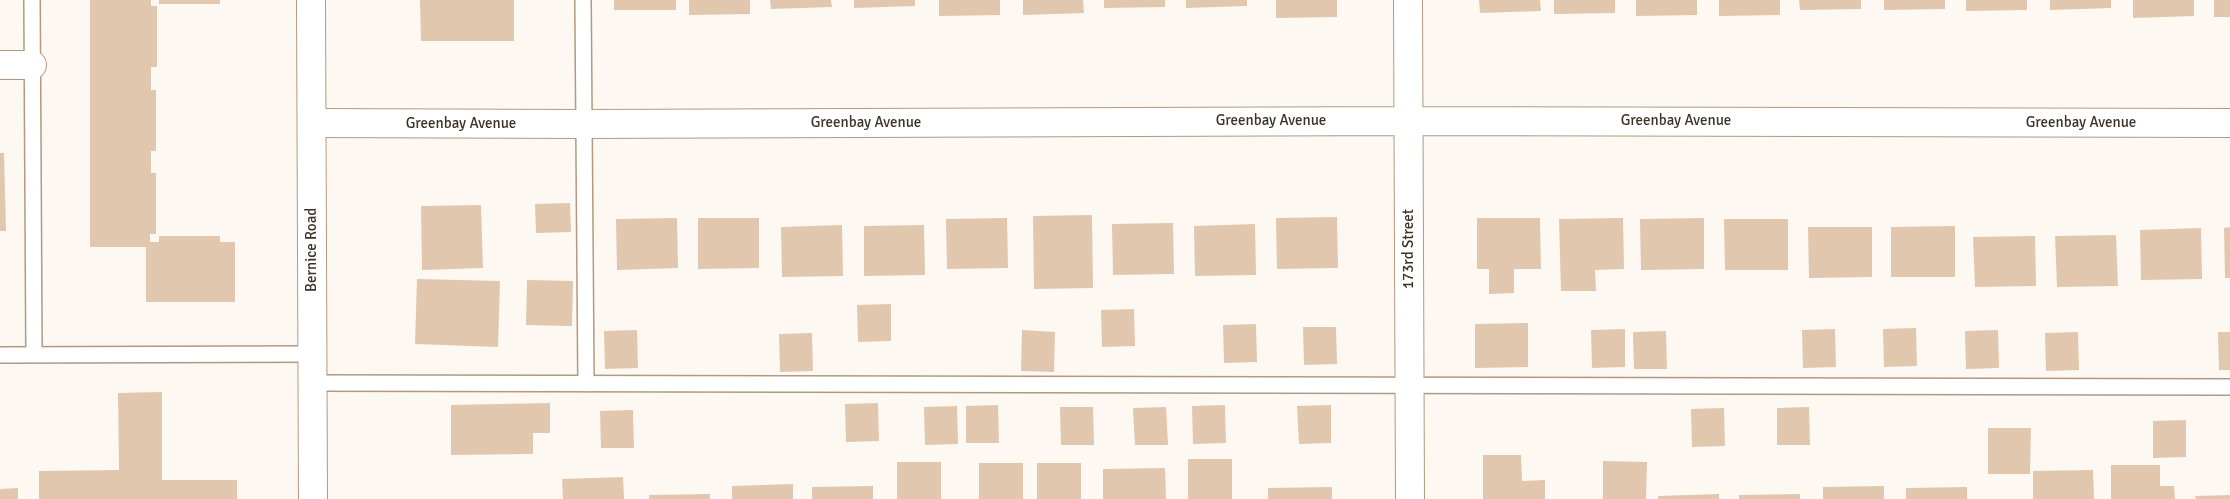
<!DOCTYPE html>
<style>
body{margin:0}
canvas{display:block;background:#fef8f3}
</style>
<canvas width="2230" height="499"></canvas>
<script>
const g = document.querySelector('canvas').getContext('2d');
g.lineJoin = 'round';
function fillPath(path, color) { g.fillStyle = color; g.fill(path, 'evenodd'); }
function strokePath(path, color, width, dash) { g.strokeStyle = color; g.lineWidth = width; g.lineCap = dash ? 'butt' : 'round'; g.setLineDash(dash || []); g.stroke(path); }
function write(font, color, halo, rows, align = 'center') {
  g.font = font + ' Signika,sans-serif'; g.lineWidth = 4; g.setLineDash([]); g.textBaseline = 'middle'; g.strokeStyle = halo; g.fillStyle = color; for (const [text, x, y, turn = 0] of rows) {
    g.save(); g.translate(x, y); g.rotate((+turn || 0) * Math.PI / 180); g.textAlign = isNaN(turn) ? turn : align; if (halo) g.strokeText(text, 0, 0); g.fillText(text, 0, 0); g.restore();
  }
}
fillPath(new Path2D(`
 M90 0H151V6H157V67H151V90H156V151H151V173H156V234H150V242H159V236H220V242H235V302H146V247H90Z
 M159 0H220V4H159Z
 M420 0H514V41H421Z
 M614 0H676V10H614Z
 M689 0H750V14L689 15Z
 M770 0H831L832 7 771 9Z
 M854 0H915V6L854 8Z
 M939 0H1000V15L939 16Z
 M1023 0H1083L1084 13 1023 15Z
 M1104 0H1165V7L1104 8Z
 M1186 0H1247V6L1186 8Z
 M1276 0H1337V17L1276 18Z
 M1479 0H1540L1541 11 1480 13Z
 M1554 0H1615V13L1554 14Z
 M1636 0H1697V15L1636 16Z
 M1719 0H1780V15L1719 16Z
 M1799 0H1861V9L1800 10Z
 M1884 0H1945V9L1884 10Z
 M1966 0H2027V10L1966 11Z
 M2050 0H2111V8L2050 10Z
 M2133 0H2194V16L2133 18Z
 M2214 0H2230V17H2214Z
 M0 153H4L6 231H0Z
 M570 203 571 232 536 233 535 204Z
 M481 205 483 268 422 270 421 206Z
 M1092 215 1093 288 1034 289 1033 216Z
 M1337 217 1338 268 1277 269 1276 218Z
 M677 218 678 268 617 270 616 219Z
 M698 218H759V268L698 269Z
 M1007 218 1008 268 947 269 946 219Z
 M1477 218H1540L1541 269H1514V293L1489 294V269H1477Z
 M1623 218 1624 269 1595 270 1596 291H1561L1559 219Z
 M1704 218V269L1641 270 1640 219Z
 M1724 219H1788V270H1725Z
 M1173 223 1174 274 1113 275 1112 224Z
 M1255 224 1256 275 1195 276 1194 226Z
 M842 225 843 276 782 277 781 227Z
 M924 225 925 275 864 276V226Z
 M1955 226V277H1891V227Z
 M1808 227H1872V277L1809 278Z
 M2230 227V278H2225L2224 228Z
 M2201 228 2202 279 2141 280 2140 230Z
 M2116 235 2118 286 2057 287 2055 236Z
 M2035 236 2036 286 1975 287 1973 237Z
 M417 279 500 281 498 347 415 344Z
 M527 280 573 281 572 326 526 325Z
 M891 304V341L858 342 857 305Z
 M1134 309 1135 346 1102 347 1101 310Z
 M1528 323V367L1475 368V324Z
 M1256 324 1257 362 1224 363 1223 325Z
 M1303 327H1336L1337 364 1304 365Z
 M1916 328 1917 366 1884 367 1883 329Z
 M1625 329V367L1592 368 1591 330Z
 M1835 329 1836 367 1803 368 1802 330Z
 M637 330 638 368 605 369 604 331Z
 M1022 330 1055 332 1054 372 1021 371Z
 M1998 330 1999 368 1966 369 1965 331Z
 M1666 331 1667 369H1634L1633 332Z
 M2078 332 2079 370 2046 371 2045 333Z
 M2218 332H2230V370H2219Z
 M812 333 813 371 780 372 779 334Z
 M162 392V480H237V499H39V471L119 470 118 393Z
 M550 403V433H533V454L451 455V405Z
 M878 403 879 441 846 442 845 404Z
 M998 405 999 443H966V406Z
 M1225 405 1226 443 1193 444 1192 406Z
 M1331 405V443L1299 444 1297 406Z
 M957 406 958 444 925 445 924 407Z
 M1060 407H1093L1094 445H1061Z
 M1166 407 1168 445H1135L1133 408Z
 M1809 407 1810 445H1777V408Z
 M1724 408 1725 446 1692 447 1691 409Z
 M633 410 634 448H601L600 411Z
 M2186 420V457L2153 458V421Z
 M1988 428H2031L2030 474H1988Z
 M1483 455H1521L1522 481 1545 480V499H1483Z
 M1188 459H1232V499H1188Z
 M1603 461 1647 462 1646 499H1603Z
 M897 462H941V499H897Z
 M979 463H1023V499H979Z
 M1037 463H1081V499H1037Z
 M2111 465H2160V486H2174L2175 499H2111Z
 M1165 468 1166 499H1103V469Z
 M2093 470 2094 499H2033V471Z
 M623 477 624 499H563L562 479Z
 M793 484V499H732V486Z
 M873 486V499H812V487Z
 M1884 486V499H1823V487Z
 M1332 487V499H1268V488Z
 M1967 487V499H1906V488Z
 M18 488V499H0V489Z
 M710 494V499H649V495Z
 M1719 494V499H1658V496Z
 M1800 494V499H1739V495Z
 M2230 495V499H2196L2195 496Z`), '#e1c7ad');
const lane = new Path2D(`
 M32 0 34 355
 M583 0 586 384
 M0 355 313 354
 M313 383 2230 387`);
const street = new Path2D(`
 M1408 0 1410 499
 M0 65H32
 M312 123 582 124 1408 121 2230 123`);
const secondary = new Path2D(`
 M311 0 313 499`);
strokePath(lane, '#b29981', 18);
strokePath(street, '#b29981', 30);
strokePath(secondary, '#b29981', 30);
strokePath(lane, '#fff', 15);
strokePath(street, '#fff', 28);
strokePath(secondary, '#fff', 28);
write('15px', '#3c3228', '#fff', [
 ["Greenbay Avenue",1271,121],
 ["Greenbay Avenue",1676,121],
 ["Greenbay Avenue",866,123],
 ["Greenbay Avenue",2081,123],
 ["Greenbay Avenue",461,124],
 ["173rd Street",1409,249,-90],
 ["Bernice Road",312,250,-90]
]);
</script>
